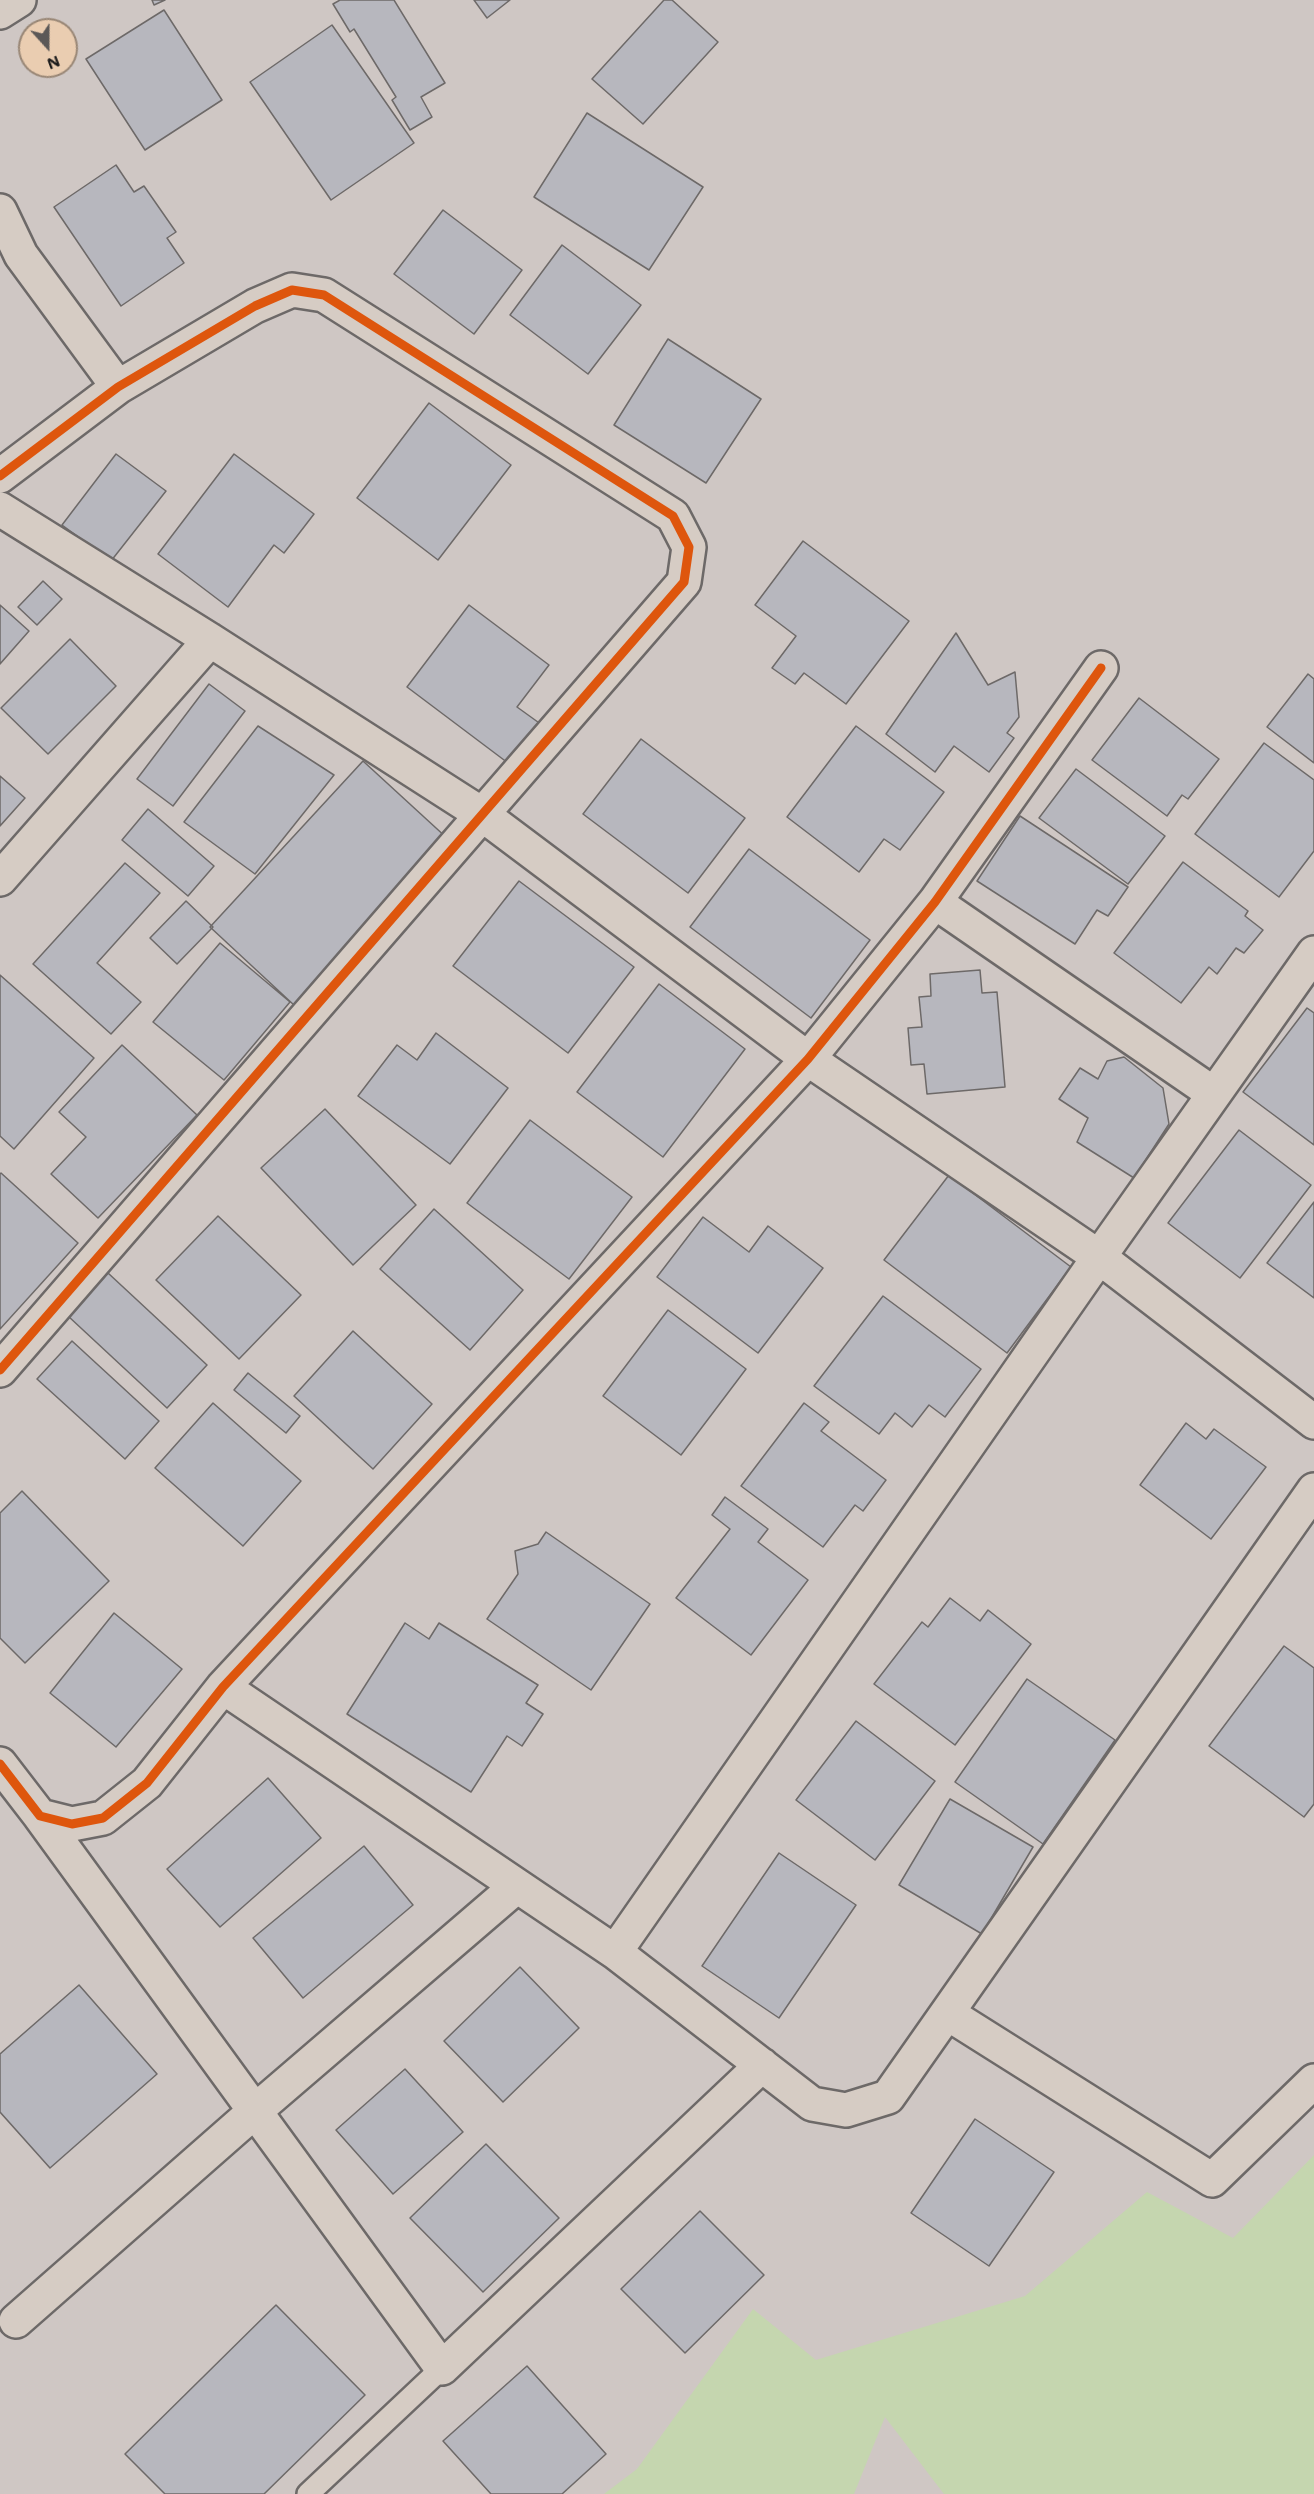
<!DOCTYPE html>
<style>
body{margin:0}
#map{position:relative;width:1314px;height:2494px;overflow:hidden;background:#cfc7c4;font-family:Mali,sans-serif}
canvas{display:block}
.north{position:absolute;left:18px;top:18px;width:60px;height:60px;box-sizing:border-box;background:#eacdb1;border:2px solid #988675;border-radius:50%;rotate:159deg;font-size:16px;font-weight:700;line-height:24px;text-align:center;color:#1c1c1c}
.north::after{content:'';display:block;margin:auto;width:21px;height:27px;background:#5b5857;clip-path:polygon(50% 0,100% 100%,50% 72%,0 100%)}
</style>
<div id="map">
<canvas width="1314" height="2494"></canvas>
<div class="north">N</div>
</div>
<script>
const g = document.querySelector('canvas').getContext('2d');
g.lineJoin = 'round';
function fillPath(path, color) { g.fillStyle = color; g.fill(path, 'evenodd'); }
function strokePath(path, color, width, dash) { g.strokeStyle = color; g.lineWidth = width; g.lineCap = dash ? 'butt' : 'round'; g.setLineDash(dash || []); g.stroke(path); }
fillPath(new Path2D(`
 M1314 2155V2494H944L885 2417 854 2494H604L637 2469 753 2309 816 2360 1025 2296 1147 2192 1233 2238Z`), '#c5d6af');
const building = new Path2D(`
 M152 0H165L154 5Z
 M340 0H394L445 83 421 97 432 117 410 130 392 100 396 97 354 29 350 32 333 4Z
 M474 0H510L487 18Z
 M664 0H672L718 42 643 124 592 79Z
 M164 10 222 100 145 150 86 59Z
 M332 25 414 143 331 200 250 82Z
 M587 113 703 187 649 270 534 197Z
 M116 165 134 192 144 186 176 232 167 238 184 263 121 306 54 207Z
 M443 210 522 270 474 334 394 274Z
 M562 245 641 305 588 374 510 315Z
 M668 339 761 399 706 483 614 425Z
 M429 403 511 465 438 560 357 498Z
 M116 454 166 491 111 561 62 525Z
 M234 454 314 514 284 553 274 545 228 607 158 554Z
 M803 541 909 621 846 704 804 673 795 684 772 668 796 636 755 605Z
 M43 581 62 599 37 625 18 607Z
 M0 605 29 631 0 664Z
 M469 605 549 665 517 707 542 725 512 766 407 687Z
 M956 633 988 685 1015 672 1019 717 1007 733 1014 738 989 772 954 746 935 772 886 734Z
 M70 639 116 686 48 754 1 708Z
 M1308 674 1314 679V763L1267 727Z
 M209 684 245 711 173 806 137 779Z
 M1139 698 1219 759 1188 799 1182 795 1167 816 1092 760Z
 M258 726 334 775 255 874 184 822Z
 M856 726 944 792 900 850 884 839 859 872 787 817Z
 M641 739 745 818 688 893 583 814Z
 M1264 743 1314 780V851L1279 897 1195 834Z
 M363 761 448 839 295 1006 210 927Z
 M1076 769 1165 836 1128 884 1039 818Z
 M0 776 25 798 0 826Z
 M148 809 214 866 188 896 122 840Z
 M1020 816 1128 887 1108 916 1097 910 1075 944 977 881Z
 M749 849 870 940 811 1018 690 927Z
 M1183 862 1248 911 1245 916 1263 930 1244 953 1236 948 1217 974 1209 967 1181 1003 1114 953Z
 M125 863 160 893 97 963 141 1002 111 1034 33 964Z
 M519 881 634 967 568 1053 453 966Z
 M186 901 213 927 177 964 150 938Z
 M220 943 290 1002 224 1080 153 1022Z
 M980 970 982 993 997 992 1005 1087 927 1094 924 1064 911 1065 908 1028 922 1027 919 997 931 996 930 974Z
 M0 975 94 1058 14 1149 0 1136Z
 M659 984 745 1049 663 1157 577 1092Z
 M1307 1008 1314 1013V1145L1243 1092Z
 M436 1033 508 1088 450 1164 358 1096 397 1045 417 1060Z
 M122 1045 197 1115 98 1218 51 1174 86 1137 59 1112Z
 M1124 1057 1163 1088 1169 1124 1134 1178 1077 1142 1088 1118 1059 1099 1080 1068 1098 1079 1107 1061Z
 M325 1109 416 1205 353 1265 261 1168Z
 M530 1120 632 1197 569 1279 467 1203Z
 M1239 1130 1311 1185 1240 1278 1168 1223Z
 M1 1173 78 1243 0 1329V1174Z
 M949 1175 1071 1267 1007 1353 884 1260Z
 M1314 1202V1298L1267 1263Z
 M434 1209 523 1290 470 1350 380 1269Z
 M218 1216 301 1295 239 1359 156 1280Z
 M703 1217 749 1252 768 1226 823 1268 758 1353 657 1277Z
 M108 1273 207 1365 167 1408 68 1316Z
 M883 1296 981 1369 945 1417 929 1405 912 1427 895 1413 879 1434 814 1386Z
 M668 1310 746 1369 681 1455 603 1396Z
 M353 1331 432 1404 373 1469 294 1396Z
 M72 1341 159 1421 125 1459 37 1379Z
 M248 1373 300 1416 286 1433 234 1390Z
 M213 1403 301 1481 243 1546 155 1468Z
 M804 1403 829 1422 821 1431 886 1480 863 1511 855 1505 823 1547 741 1486Z
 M1186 1423 1206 1439 1214 1429 1266 1467 1211 1539 1140 1485Z
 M22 1491 109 1581 25 1663 0 1638V1513Z
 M725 1497 768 1529 758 1542 808 1580 751 1655 676 1598 730 1529 712 1515Z
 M546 1532 650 1604 591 1690 487 1619 518 1574 515 1551 538 1544Z
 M950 1598 980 1621 988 1610 1031 1644 955 1745 874 1684 922 1622 928 1627Z
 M114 1613 182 1669 116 1747 50 1693Z
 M405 1623 429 1639 439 1623 538 1685 526 1703 543 1714 522 1746 507 1736 471 1792 347 1714Z
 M1284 1646 1314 1668V1804L1304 1817 1209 1746Z
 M1027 1679 1115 1740 1043 1844 955 1782Z
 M856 1721 935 1781 875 1860 796 1800Z
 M268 1778 321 1838 220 1927 167 1869Z
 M950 1799 1033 1847 982 1934 899 1885Z
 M364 1846 413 1905 303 1998 253 1938Z
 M779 1853 856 1905 779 2018 702 1966Z
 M520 1967 579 2028 503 2102 444 2041Z
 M79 1985 157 2074 50 2168 0 2112V2054Z
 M405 2069 463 2132 393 2194 336 2130Z
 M975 2119 1054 2172 989 2266 911 2213Z
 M486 2144 559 2218 483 2292 410 2218Z
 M700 2211 764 2275 685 2353 621 2289Z
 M276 2305 365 2395 264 2494H165L125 2454Z
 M527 2366 606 2454 562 2494H491L443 2441Z`);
fillPath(building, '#b7b7be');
strokePath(building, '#6d6968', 1.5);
const lane = new Path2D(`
 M308 2494 442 2368`);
const street = new Path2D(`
 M0 12 19 0
 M0 211 21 255 118 387
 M0 476 118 387 255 306 292 290 324 295 673 516 689 547 684 582 0 1370
 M0 509 210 640 483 815 808 1059 1099 1257 1314 1422
 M0 879 210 640
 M935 902 1214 1094
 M223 1687 615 1952 812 2104 846 2110 888 2097 1314 1490
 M0 1764 40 1816 72 1824 103 1818 147 1783 223 1687 808 1059 935 902 1101 668
 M40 1816 442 2368 762 2065
 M615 1952 1099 1257 1314 953
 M947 2013 1212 2180 1314 2081
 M16 2321 255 2111 517 1886`);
strokePath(lane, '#6d6968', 26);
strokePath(street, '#6d6968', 38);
strokePath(lane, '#d6ccc4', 21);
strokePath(street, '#d6ccc4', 33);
strokePath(new Path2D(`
 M0 476 118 387 255 306 292 290 324 295 673 516 689 547 684 582 0 1370
 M0 1764 40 1816 72 1824 103 1818 147 1783 223 1687 808 1059 935 902 1101 668`), '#de560d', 9);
</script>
